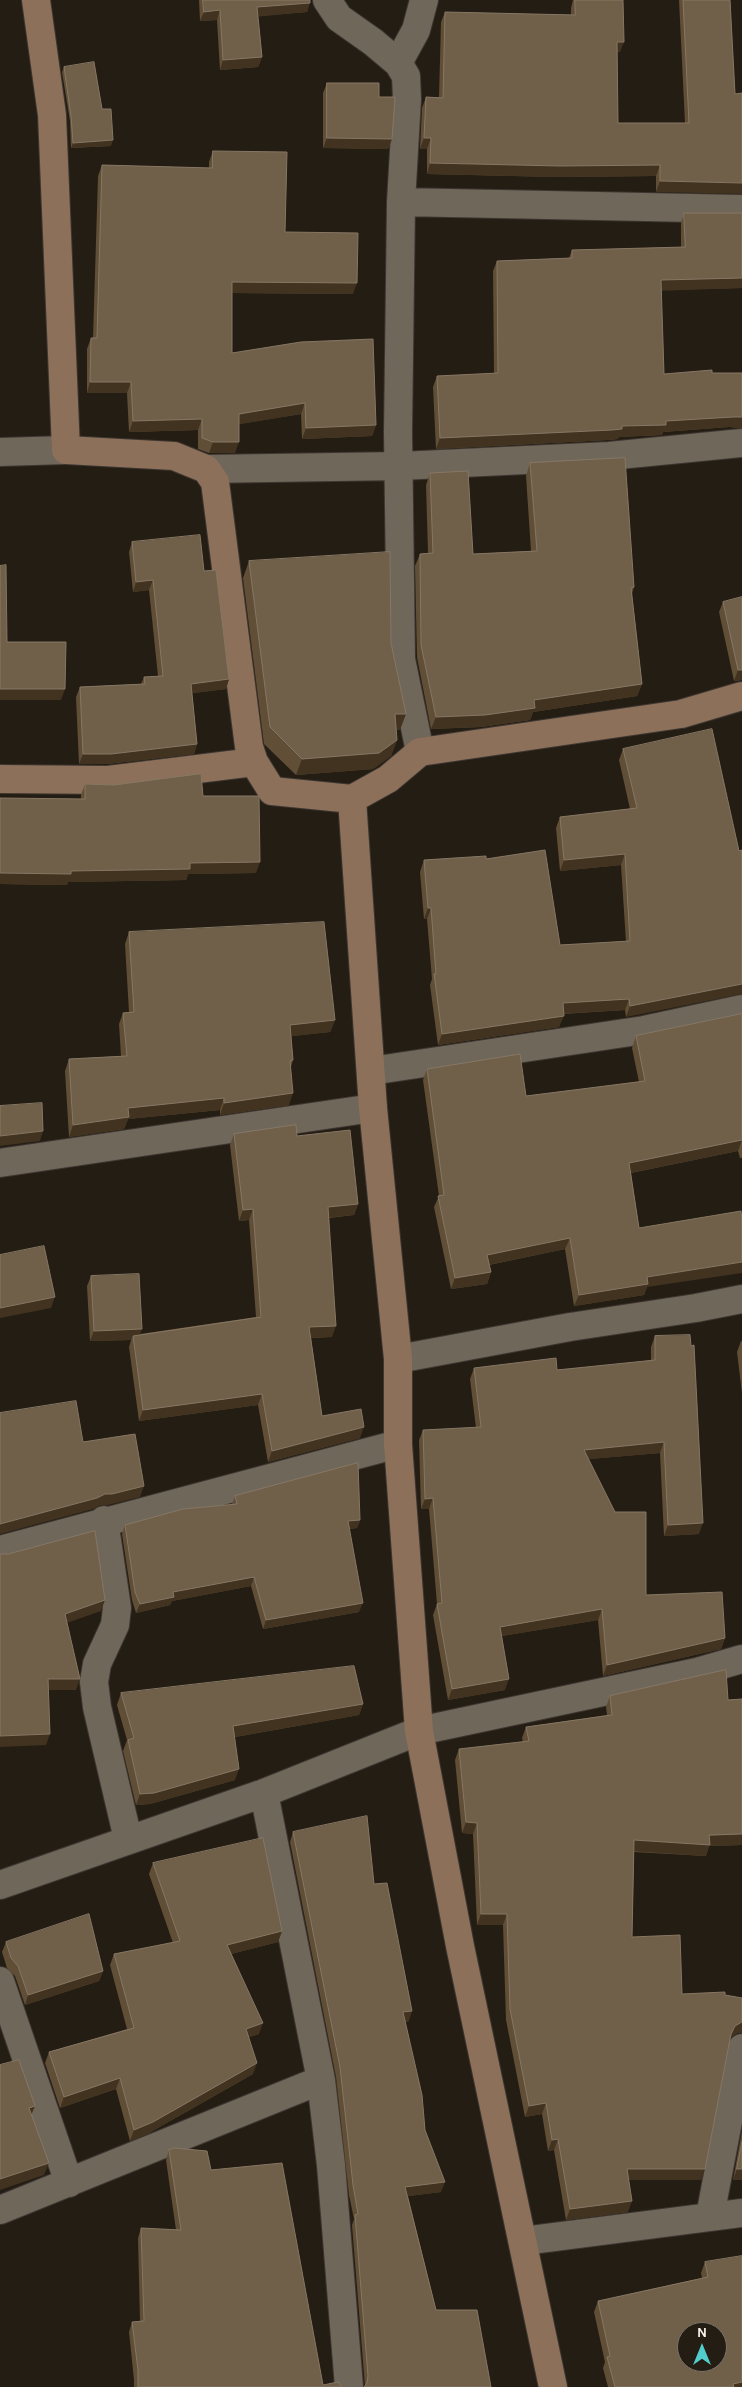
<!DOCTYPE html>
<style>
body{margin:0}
#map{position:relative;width:742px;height:2387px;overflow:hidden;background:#241d13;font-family:Karla,sans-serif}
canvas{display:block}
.north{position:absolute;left:677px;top:2322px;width:50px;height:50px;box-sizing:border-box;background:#241d13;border:1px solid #79736a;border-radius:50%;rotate:0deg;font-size:14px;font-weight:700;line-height:20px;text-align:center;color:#f9f4ed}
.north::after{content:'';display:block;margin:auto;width:18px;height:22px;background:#52cdcd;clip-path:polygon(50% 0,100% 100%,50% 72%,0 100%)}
</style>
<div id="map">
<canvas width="742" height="2387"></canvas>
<div class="north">N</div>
</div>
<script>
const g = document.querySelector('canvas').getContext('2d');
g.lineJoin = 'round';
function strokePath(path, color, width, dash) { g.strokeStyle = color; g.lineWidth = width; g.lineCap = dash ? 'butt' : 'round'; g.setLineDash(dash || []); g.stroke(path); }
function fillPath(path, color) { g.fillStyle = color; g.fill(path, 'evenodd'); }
const street = new Path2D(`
 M327 0 339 18 373 42 398 63 406 76 407 99 401 202 398 432 401 659 420 752
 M398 63 416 30 424 0
 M401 202 742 209
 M0 452 66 450
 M206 469 400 466 609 456 742 443
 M371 1071 644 1030 742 1009
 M0 1163 373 1108
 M398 1359 570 1327 696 1308 742 1299
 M104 1520 117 1608 115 1625 97 1664 94 1682 97 1707 128 1839
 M0 1550 398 1444
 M264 1793 321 2080 331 2165 349 2387
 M0 1885 264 1793 419 1731 697 1672 742 1659
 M0 1981 69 2183
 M0 2210 321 2080
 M710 2216 742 2048
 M523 2241 742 2213`);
const secondary = new Path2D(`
 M36 0 52 115 66 450 174 456 206 469 215 482 249 747 254 762 272 791 352 799 388 779 420 752 681 714 742 696
 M0 779 108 780 254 762
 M352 799 373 1108 398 1359V1444L419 1731 460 1946 553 2387`);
strokePath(street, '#3d3631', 30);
strokePath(secondary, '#3d3631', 30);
strokePath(street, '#70675b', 28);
strokePath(secondary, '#8c705a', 28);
fillPath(new Path2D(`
 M199 0H310L307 12 258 16 262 57 258 67 220 70 217 20 200 21Z
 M573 0H575L620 52H617L618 123H685L679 0H730L735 94 656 192V176L556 177 427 174V149H420L422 108 426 97H439L441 22 445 12 571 15V8Z
 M64 67 111 146 71 148 70 121 62 72Z
 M327 83 379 97 392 139 388 149 323 148V93Z
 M213 151 285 232 353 294 232 293V353L376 425 372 436 302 439 301 414 239 424 235 453H209L198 449V430L129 432 127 393H87V349L91 338H93L98 176 102 165 209 168V162Z
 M684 213 742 288 661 290 664 374 742 373V428L729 427 663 432 662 435 619 437 618 439 608 440 436 449 433 387 437 376 494 374 493 271 497 261 569 258 572 250 681 247V223Z
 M530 463 634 587 632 594 642 684 637 696 533 712 530 720 481 727 431 729 417 657 415 566 420 554 428 553 426 485 430 473 473 554 531 551 526 476Z
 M132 542 204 571 229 679 226 689 192 693 197 744 194 754 107 764H79L76 697 80 687 141 684 144 677 158 676 149 590 133 592 129 552Z
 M249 561 391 643 400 730H396L397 740 391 756 373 769 296 775 264 744 243 578Z
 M742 597V680L734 681 719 612 723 602Z
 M623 749 739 851 626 1017 625 1010 563 1014 559 1027 438 1045 430 985 432 979 427 919H424L420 872 424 860 486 859 560 945 626 942 621 865 560 871 556 828 560 817 630 809 619 760Z
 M85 784 203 796 256 873 188 874 186 880 68 882 67 885 0 884V798L81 799V795Z
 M129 932 335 1020 330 1032 291 1036 293 1060 291 1067 289 1105 220 1115V1110L128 1119 124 1129 69 1137 65 1071 69 1059 121 1056 119 1024 123 1013 129 1012 125 944Z
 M742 1014V1158H740L738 1151 631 1173 639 1228 647 1287 644 1295 574 1306 565 1249 489 1265 491 1272 487 1284 451 1289 434 1207 439 1196 423 1080 427 1069 526 1096 639 1082 632 1048 636 1036Z
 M234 1134 297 1136 358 1204 354 1215 329 1218 332 1337 311 1338 322 1416 360 1438 268 1462 258 1405 139 1421 129 1347 131 1340 90 1341 87 1286 91 1276 140 1334 256 1317 249 1220 239 1221 230 1145Z
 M655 1336 699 1534 664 1536 660 1453 588 1459 646 1595 725 1638 721 1649 603 1676 598 1620 502 1636 505 1690 448 1700 433 1615 437 1604 429 1509H421L419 1440 423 1430 476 1428 470 1379 474 1368 557 1370 651 1361V1347Z
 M741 1341H742V1393L737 1352Z
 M235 1496 360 1520 357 1528 349 1529 359 1612 263 1629 251 1586 172 1601 170 1605 136 1613 132 1600 122 1534 125 1525 232 1504Z
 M121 1693 363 1704 359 1715 235 1737V1780L150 1804 136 1805 123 1751 127 1740 117 1705Z
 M610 1696 728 1700 742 1699V1845L709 1846 706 1856 634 1852 632 1937 682 1994 725 1995 742 1998V2033H737L731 2037 730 2039 701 2180H629L628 2212 566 2220 554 2150 548 2151 542 2114 525 2117 506 2020 503 1925H477L473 1834 462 1833 455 1760 459 1749 523 1742 522 1738 526 1727 607 1715 606 1707Z
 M293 1832 374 1884 409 2021 405 2022 425 2130 441 2192 408 2196 436 2310 365 2386 352 2225 354 2219 349 2195 336 2077 290 1842Z
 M153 1863 282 1931 278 1942 231 1954 259 2034 249 2037 253 2074 149 2133 130 2141 116 2089 60 2108 45 2063 49 2052 127 2029 110 1965 114 1954 173 1943 149 1874Z
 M6 1942 103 1971 99 1981 25 2005 15 1976 7 1968 2 1952Z
 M742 2131V2185V2180H733Z
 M169 2150 211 2170 323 2385 342 2387H134V2380L129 2332 132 2322 140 2321 138 2238 141 2228 176 2230 166 2160Z
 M705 2262 742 2387H608L603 2368 605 2362 594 2312 598 2301 702 2278 701 2273Z`), '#604e37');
fillPath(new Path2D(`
 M310 3 307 12 254 17 257 7Z
 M220 10 217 20 200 21 204 12Z
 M617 42H624L620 52 613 53Z
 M262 57 258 67 220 70 223 60Z
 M327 138 392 139 388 149 323 148Z
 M424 138H431L427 149H420Z
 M113 140 111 146 71 148 73 143Z
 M430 163 660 165 656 176 556 177 427 174Z
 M660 181 742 183V194L656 192Z
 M742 278V288L657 291 661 280Z
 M232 282 357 283 353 294 228 293Z
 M90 382H131L127 393H87Z
 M305 403 301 414 235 425 239 414Z
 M733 417H742V428L729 427 663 432 662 435 619 437 618 439 608 440 436 449 440 438 622 426 666 421Z
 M202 419 198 430 129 432 133 421Z
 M376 425 372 436 302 439 306 428Z
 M213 442H239L235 453H209Z
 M153 580 149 590 133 592 136 582Z
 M738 670H742V680L734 681Z
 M229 679 226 689 188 694 191 684Z
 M642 684 637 696 533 712 530 720 481 727 431 729 436 717 534 700Z
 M0 689H65L61 700H0Z
 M395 714H406L400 730H389Z
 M397 740 391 756 373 769 296 775 302 759Z
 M197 744 194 754 107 764H79L83 754Z
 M625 854 621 865 560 871 564 860Z
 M260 862 256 873 188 874 186 880 68 882 67 885 0 884V873L71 871 190 863Z
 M428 908H431L427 919H424Z
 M742 984V994L626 1017 630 1006Z
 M629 999 625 1010 559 1014 563 1003Z
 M564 1016 559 1027 438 1045 442 1034Z
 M335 1020 330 1032 286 1037 290 1025Z
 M293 1093 289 1105 220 1115 224 1103Z
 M224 1098 220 1110 128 1119 124 1129 69 1137 73 1125 128 1108Z
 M43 1131 40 1141 0 1146V1136Z
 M742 1140 738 1151 625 1174 629 1163Z
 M358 1204 354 1215 324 1218 328 1207Z
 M253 1209 249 1220 239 1221 243 1210Z
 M570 1238 565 1249 483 1266 487 1255Z
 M742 1262V1273L647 1287 644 1295 574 1306 579 1295 647 1277Z
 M491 1272 487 1284 451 1289 455 1278Z
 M55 1297 51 1308 0 1318V1308Z
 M336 1326 332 1337 305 1338 309 1327Z
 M142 1329 138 1339 133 1336 131 1340 90 1341 94 1331Z
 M262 1394 258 1405 139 1421 143 1410Z
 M364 1427 360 1438 268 1462 272 1451Z
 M664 1442 660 1453 580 1460 584 1450Z
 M144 1486 140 1497 108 1505H101L93 1509 0 1534V1524L105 1494Z
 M433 1498 429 1509H421L425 1499Z
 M360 1520 357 1528 345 1529 348 1521Z
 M703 1523 699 1534 664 1536 668 1525Z
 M254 1577 251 1586 172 1601 170 1605 136 1613 140 1604 173 1592Z
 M105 1600 101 1611 61 1625 65 1614Z
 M363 1603 359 1612 263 1629 266 1620Z
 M602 1609 598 1620 496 1637 500 1627Z
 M725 1638 721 1649 603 1676 607 1665Z
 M48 1679H80L76 1690H44Z
 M509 1679 505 1690 448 1700 452 1689Z
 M363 1704 359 1715 229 1738 233 1726Z
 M50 1734 46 1745 0 1747V1736Z
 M239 1769 235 1780 150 1804 136 1805 140 1794Z
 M466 1822 477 1823 473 1834 462 1833Z
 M742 1834V1845L709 1846 706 1856 630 1851 634 1840Z
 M481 1914H507L503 1925H477Z
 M282 1931 278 1942 223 1956 227 1945Z
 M103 1971 99 1981 25 2005 28 1995Z
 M412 2011 409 2021 399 2022 403 2012Z
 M742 2022V2033H737L731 2037 727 2045 735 2026Z
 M263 2023 259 2034 242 2040 246 2029Z
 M257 2063 253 2074 149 2133 130 2141 134 2130Z
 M120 2078 116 2089 60 2108 64 2097Z
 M546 2103 542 2114 525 2117 529 2106Z
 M35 2106 30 2118 29 2108Z
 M558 2139 554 2150 548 2151 552 2140Z
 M49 2163 44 2175 0 2190V2179Z
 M627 2169H705L701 2180H623Z
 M737 2169H742V2180H733Z
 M445 2182 441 2192 402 2197 405 2187Z
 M632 2201 628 2212 566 2220 570 2209Z
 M742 2382V2387H732L733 2384Z`), '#413320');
const building = new Path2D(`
 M203 0H310V3L257 7 262 57 223 60 220 10 204 12Z
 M575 0H623L624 42H617L618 123H689L683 0H730L735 94 742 93V183L660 181V165L560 166 430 163 431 138H424L426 97 443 98 445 12 575 15Z
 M94 62 102 109H111L113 140 73 143 71 116 64 67Z
 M327 83H379V97H395L392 139 327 138Z
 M213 151 287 152 285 232 358 233 357 283 232 282V353L301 342 373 339 376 425 306 428 305 403 239 414V442H213L202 438V419L133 421 131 382H90L91 338H97L102 165 212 168Z
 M684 213H742V278L661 280 664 374 712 370V373H742V417H733L666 421V425L622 426V429L612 430 440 438 437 376 498 373 497 261 572 258V250L685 247Z
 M625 458 634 587 631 588 642 684 534 700 535 708 485 715 436 717 421 645 420 554 433 553 430 473 468 471 473 554 537 551 530 463Z
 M200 535 204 571 216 570 229 679 191 684 197 744 111 754H83L80 687 145 684 144 677 163 676 153 580 136 582 132 542Z
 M390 552 391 643 406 714H395L397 740 379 753 302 759 270 727 249 561Z
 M6 565 7 642H66L65 689H0V566Z
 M742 597V670H738L723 602Z
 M712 729 739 851 742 850V984L630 1006 629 999 563 1003 564 1016 442 1034 434 974H436L431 908H428L424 860 486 856V859L545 850 560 945 630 941 625 854 564 860 560 817 637 808 623 749Z
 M201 774 203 796H259L260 862 190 863V869L71 871V874L0 873V798L85 799V784L114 785Z
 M324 922 335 1020 290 1025 293 1060 290 1061 293 1093 224 1103V1098L128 1108 129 1117 73 1125 69 1059 127 1056 123 1013 134 1012 129 932Z
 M742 1014V1140L629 1163 639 1228 741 1211 742 1221V1262L647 1277 648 1284 579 1295 570 1238 487 1255 491 1272 455 1278 438 1196 444 1195 427 1069 520 1054 526 1096 645 1081 636 1036Z
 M42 1103 43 1131 0 1136V1106Z
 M296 1125 297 1136 350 1130 358 1204 328 1207 336 1326 309 1327 322 1416 361 1409 364 1427 272 1451 262 1394 143 1410 133 1336 261 1317 253 1209 243 1210 234 1134Z
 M44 1246 55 1297 0 1308V1255Z
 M139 1274 142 1329 94 1331 91 1276Z
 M690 1335 691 1346 694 1345 703 1523 668 1525 664 1442 584 1450 615 1512H646V1595L722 1592 725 1638 607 1665 602 1609 500 1627 509 1679 452 1689 437 1604 442 1603 433 1498 425 1499 423 1430 481 1427 474 1368 556 1358 557 1370 655 1360V1336Z
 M76 1401 83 1442 135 1434 144 1486 112 1494H105L97 1498 0 1524V1413Z
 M358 1463 360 1520 348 1521 363 1603 266 1620 254 1577 173 1592 174 1597 140 1604 135 1592 125 1525 183 1509 237 1504 235 1496Z
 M95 1531 105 1600 65 1614 80 1679H48L50 1734 0 1736V1554H8Z
 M354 1666 363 1704 233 1726 239 1769 154 1793 140 1794 128 1740 134 1738 121 1693Z
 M726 1670 728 1700 742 1699V1834L709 1835 710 1845 634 1840 632 1937 680 1935 682 1994 725 1992V1995L742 1998V2022L735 2026 731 2034 705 2169H627L632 2201 570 2209 558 2139 552 2140 546 2103 529 2106 510 2009 507 1914H481L477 1823 466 1822 459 1749 529 1741 526 1727 612 1715 610 1696Z
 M367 1816 374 1884 387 1883 412 2011 403 2012 422 2095 425 2130 445 2182 405 2187 436 2310H477L491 2387H364L367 2383 368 2376 355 2215 358 2214 353 2185 340 2067 293 1832Z
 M263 1838 282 1931 227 1945 263 2023 246 2029 257 2063 153 2122 134 2130 120 2078 64 2097 49 2052 134 2028 114 1954 180 1941 153 1863Z
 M89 1914 103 1971 28 1995 18 1966 11 1958 6 1942Z
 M19 2060 35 2106 29 2108 49 2163 0 2179V2065Z
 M742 2142V2169H737Z
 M174 2148 207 2151 211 2170 282 2163 323 2385 338 2382 342 2387H138V2370L132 2322 144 2321 141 2228 181 2230 169 2150Z
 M742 2256V2382L733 2384 734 2387H615L607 2357 610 2356 598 2301 708 2277 705 2262ZM687 2332H717V2362H687Z`);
fillPath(building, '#70604a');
strokePath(building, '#867764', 1);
</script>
